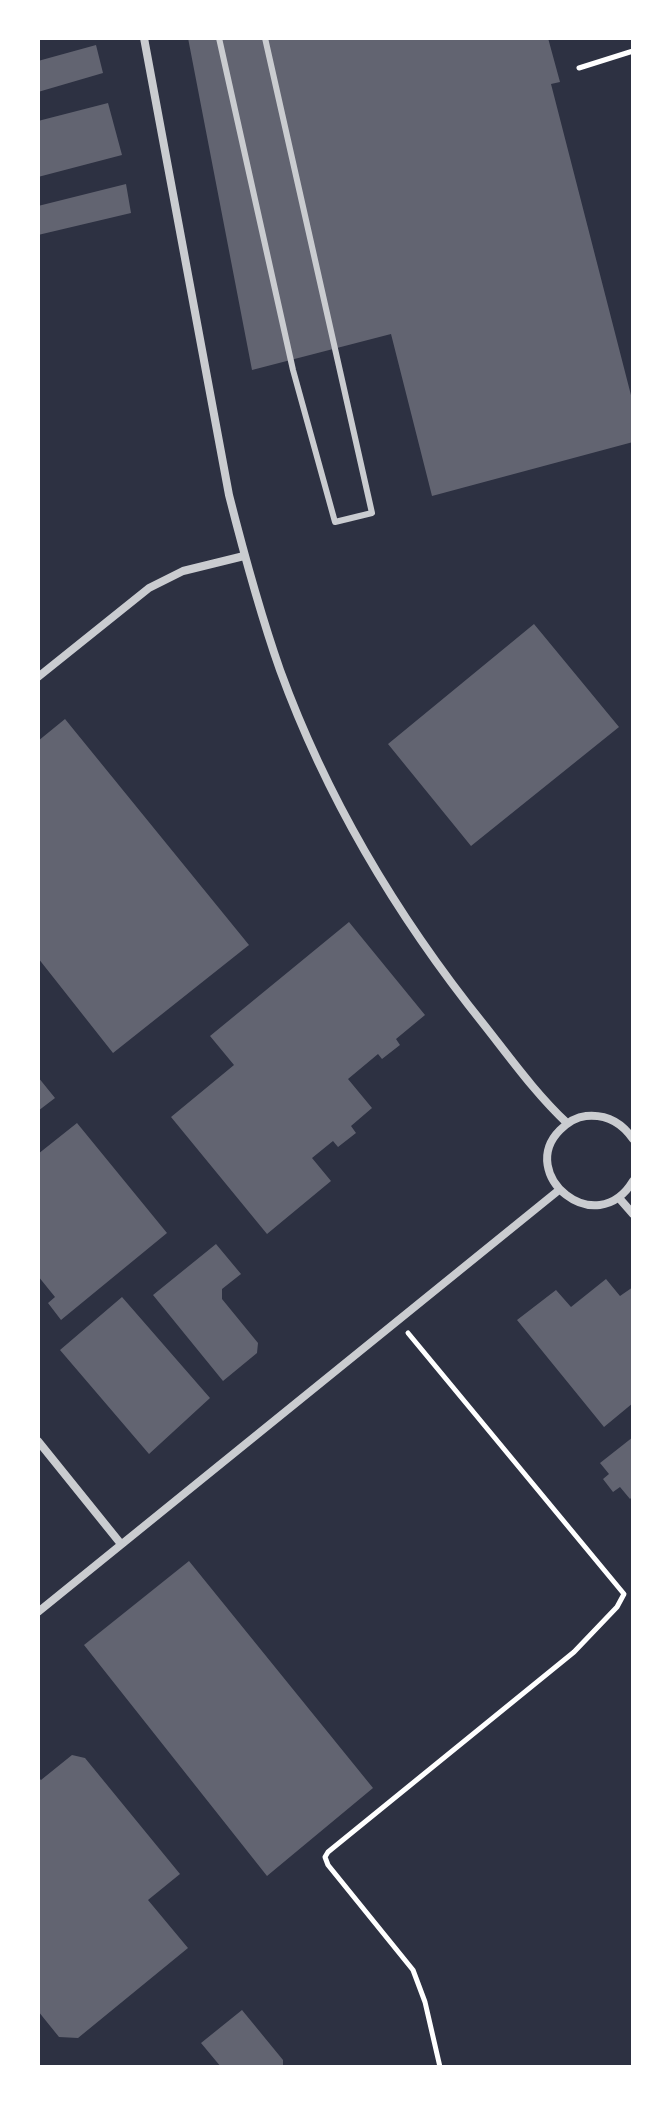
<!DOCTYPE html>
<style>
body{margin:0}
#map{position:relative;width:671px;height:2105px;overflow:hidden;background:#2d3142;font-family:Mulish,sans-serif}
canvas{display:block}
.frame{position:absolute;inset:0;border:40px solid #fff;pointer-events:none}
</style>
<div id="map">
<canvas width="671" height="2105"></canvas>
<div class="frame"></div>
</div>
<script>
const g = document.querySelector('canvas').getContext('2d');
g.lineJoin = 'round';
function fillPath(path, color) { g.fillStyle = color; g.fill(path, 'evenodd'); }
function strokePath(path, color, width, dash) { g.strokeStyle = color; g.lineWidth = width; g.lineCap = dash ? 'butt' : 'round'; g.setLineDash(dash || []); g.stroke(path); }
fillPath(new Path2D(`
 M188 38H548L560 82 551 84 633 403V442L432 496 391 334 252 370Z
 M96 45 103 73 38 92V61Z
 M108 103 122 155 38 177V121Z
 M126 184 131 213 38 235V206Z
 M534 624 619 727 471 846 388 744Z
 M65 719 249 945 113 1053 38 958V741Z
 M349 922 425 1015 396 1039 400 1045 382 1059 378 1054 348 1079 372 1108 351 1126 356 1133 338 1147 333 1141 312 1158 331 1181 267 1234 171 1117 234 1065 210 1036Z
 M38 1077 55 1098 38 1111Z
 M77 1123 167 1233 61 1320 48 1303 55 1297 38 1276V1154Z
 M216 1244 241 1274 222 1289V1299L258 1343 257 1353 223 1381 153 1295Z
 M606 1279 620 1296 633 1287V1403L604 1427 517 1320 556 1290 571 1307Z
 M122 1297 210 1398 149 1454 60 1350Z
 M633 1437V1496L630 1499 620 1487 613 1492 603 1479 609 1474 600 1463Z
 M189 1561 373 1788 267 1876 84 1645Z
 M72 1755 85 1758 180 1874 148 1900 188 1948 78 2038 59 2037 38 2011V1777L41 1780Z
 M242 2010 283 2060V2067H221L201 2043Z`), '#626471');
strokePath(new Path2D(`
 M579 68 633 51
 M408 1333 624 1594 617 1607 574 1652 328 1852 325 1857 328 1865 413 1970 425 2002 440 2067`), '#fff', 5);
strokePath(new Path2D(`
 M219 38 293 370 335 522 372 513 265 38`), '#caccd0', 6);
strokePath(new Path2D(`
 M144 38 229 495C244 554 260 613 280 670 327 799 399 919 485 1026 511 1059 536 1094 567 1123
 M38 677 149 588 183 571 244 556
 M633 1139C622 1123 607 1114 586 1116 576 1117 567 1123 560 1130 516 1174 596 1242 633 1181
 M619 1198 633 1214
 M38 1441 121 1544
 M38 1612 559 1190`), '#caccd0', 8);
</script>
